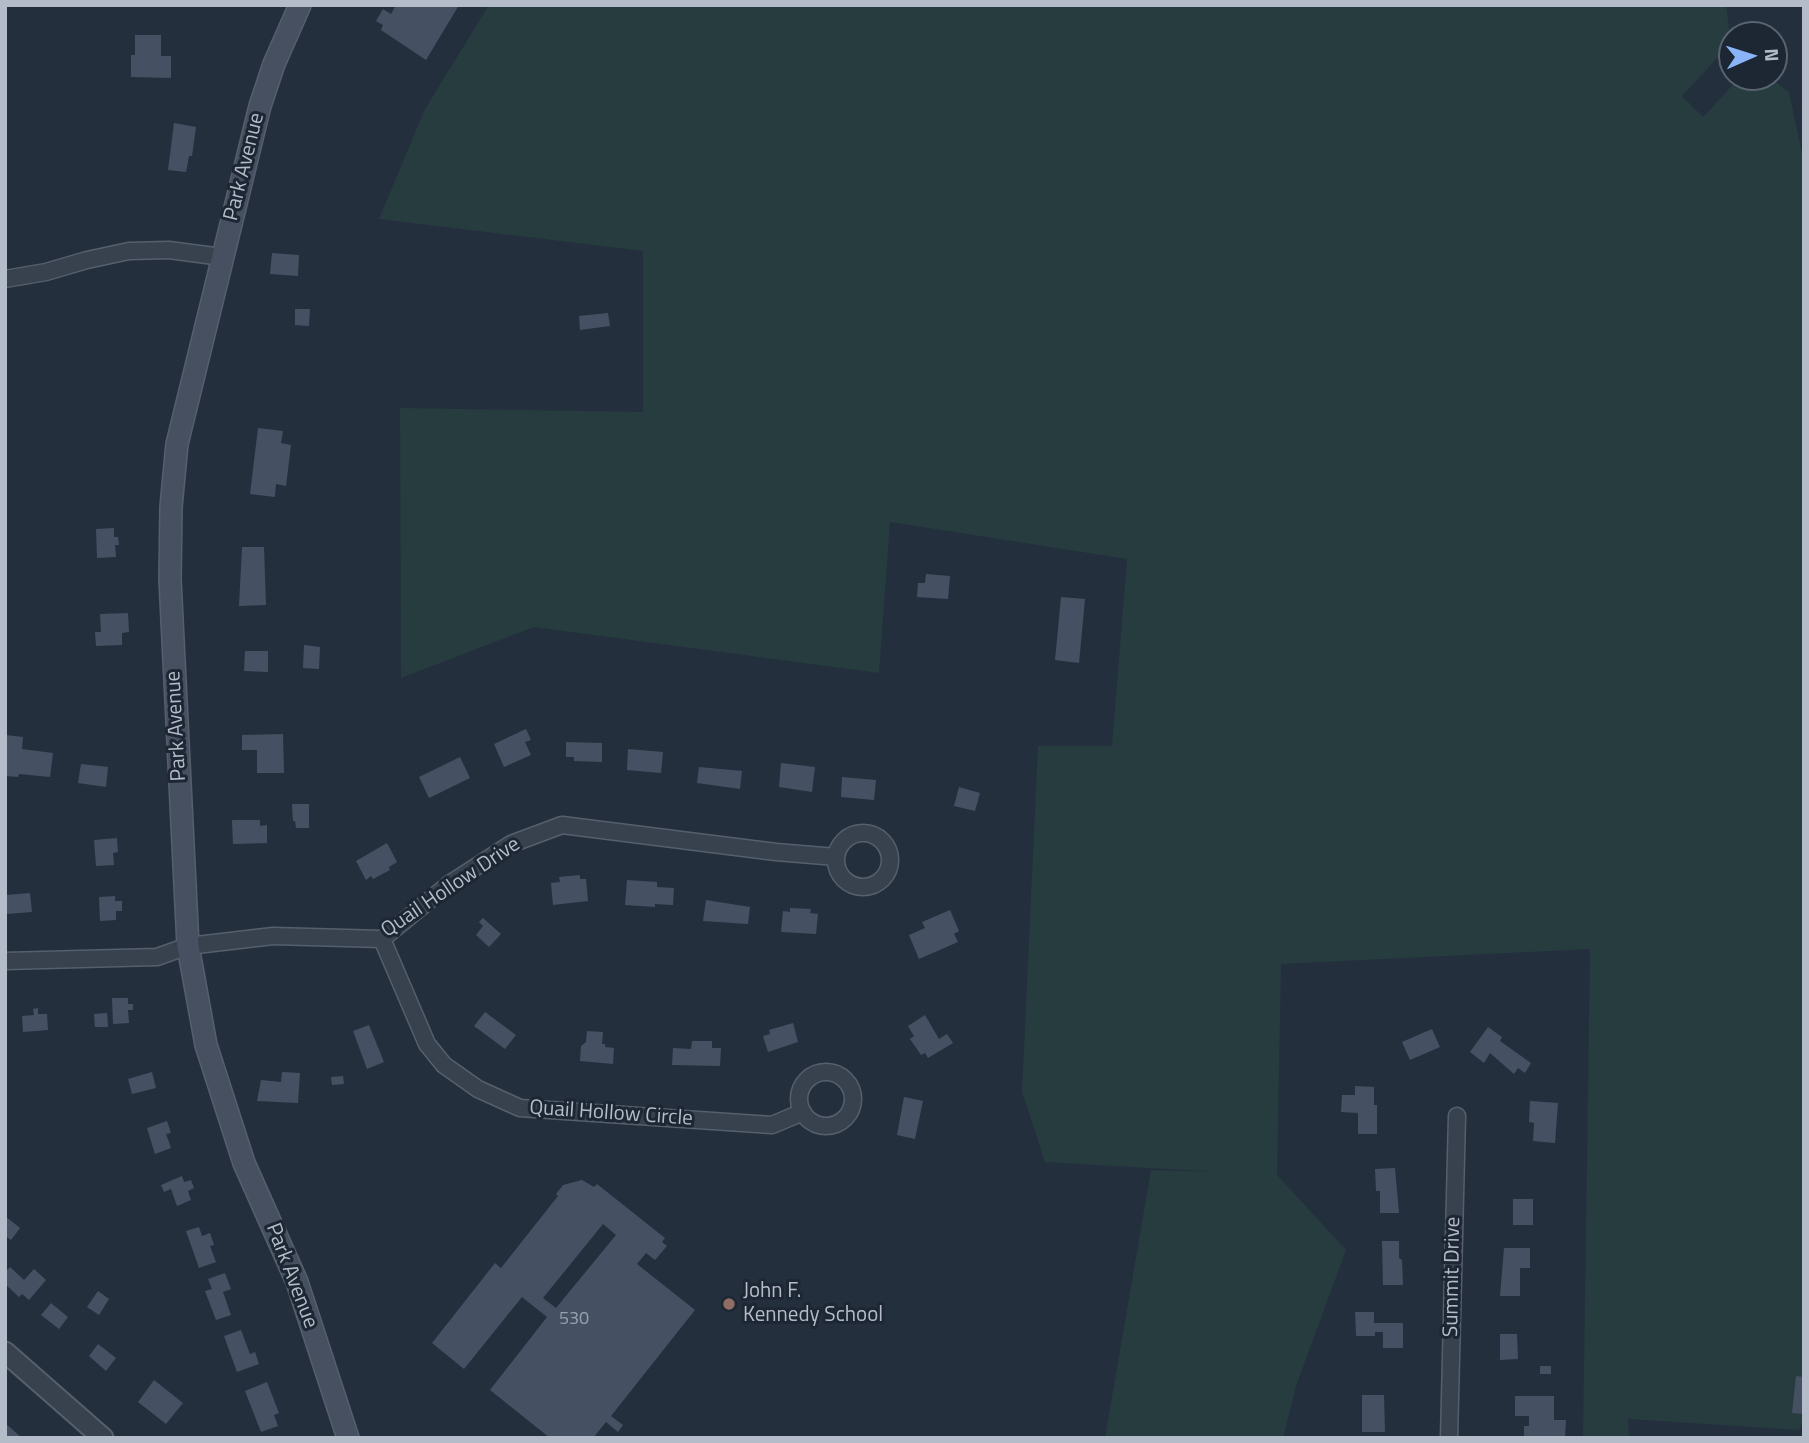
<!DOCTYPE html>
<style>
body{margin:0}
#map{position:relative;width:1809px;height:1443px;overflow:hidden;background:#242f3e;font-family:"Titillium Web",sans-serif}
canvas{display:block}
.frame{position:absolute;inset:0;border:7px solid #b4bcc9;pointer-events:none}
.north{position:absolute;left:1718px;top:21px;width:70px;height:70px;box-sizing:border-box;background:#1d2633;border:2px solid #59626f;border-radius:50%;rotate:87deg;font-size:19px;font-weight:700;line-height:28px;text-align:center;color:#b4bcc9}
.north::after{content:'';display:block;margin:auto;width:24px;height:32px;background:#8ab4f8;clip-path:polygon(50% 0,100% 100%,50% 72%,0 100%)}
</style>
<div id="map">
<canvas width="1809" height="1443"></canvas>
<div class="frame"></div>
<div class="north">N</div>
</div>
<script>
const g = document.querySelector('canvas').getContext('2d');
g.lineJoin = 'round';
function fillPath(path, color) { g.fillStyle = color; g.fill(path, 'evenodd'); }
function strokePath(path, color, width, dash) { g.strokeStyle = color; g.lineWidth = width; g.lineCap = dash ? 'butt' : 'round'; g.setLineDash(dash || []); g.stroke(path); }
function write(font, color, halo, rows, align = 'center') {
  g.font = font + ' "Titillium Web",sans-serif'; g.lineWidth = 6; g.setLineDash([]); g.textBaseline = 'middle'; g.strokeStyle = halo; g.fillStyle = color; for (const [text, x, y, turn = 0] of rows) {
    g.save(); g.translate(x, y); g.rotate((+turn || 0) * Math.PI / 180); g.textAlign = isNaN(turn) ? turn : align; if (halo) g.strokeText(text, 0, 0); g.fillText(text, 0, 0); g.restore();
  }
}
fillPath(new Path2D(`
 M489 5H1726L1731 43 1682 96 1703 117 1740 77H1769L1789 92 1804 163V1418L1799 1430 1628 1419 1629 1438H1583L1590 949 1281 964 1277 1175 1346 1250 1296 1386 1283 1438H1105L1151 1170 1219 1172 1045 1162 1022 1092 1038 746H1112L1127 559 890 522 879 673 534 627 401 678 400 408 643 412V251L379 219 425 109Z`), '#263c3f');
fillPath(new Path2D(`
 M396 5H459L426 60 381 30 383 25 376 21 383 9 391 14Z
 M135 35H161V56H171V78L131 77V55H135Z
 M174 123 196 127 192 156H189L186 172 168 170Z
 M272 253 299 255 298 276 270 274Z
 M295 309H310L309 326 295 325Z
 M608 313 610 326 580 330 579 316Z
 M258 428 283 431 281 443 291 445 286 486 276 484 275 497 250 494Z
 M114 528V537H118L119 545H115L116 557 97 558 96 529Z
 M242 547H264L266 605 239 606Z
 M926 574 950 576 948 599 917 597 918 583H925Z
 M1061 597 1085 599 1079 663 1055 660Z
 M128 613 129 632 122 633V645L96 646 95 632H101L100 614Z
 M304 645 320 647 319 669 303 668Z
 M245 651H268V672L244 671Z
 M526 729 531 740 525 742 531 755 504 767 494 744Z
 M283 734 284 773H257V750H242V735Z
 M5 735 23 737 22 749 53 753 50 777 19 774 18 777 5 776Z
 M566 742 602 743V762L574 761V757H566Z
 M628 749 663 752 661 773 627 770Z
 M460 757 470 778 429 798 419 777Z
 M781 763 815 767 812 792 779 787Z
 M81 764 108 767 106 787 78 783Z
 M699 767 742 771 740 789 697 783Z
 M842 777 876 780 874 800 841 797Z
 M959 787 980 793 975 811 954 806Z
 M292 804H309V828H296L295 821H293Z
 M232 820H260V826L267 825V843L233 844Z
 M117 838 118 852 113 853 114 865 96 866 94 840Z
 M387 843 397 862 389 867 390 870 373 879 371 876 366 880 356 861Z
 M580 875V879H586L588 901 553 905 551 883 560 882 559 877Z
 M627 880 657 882V887L674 888 673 905 655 904V907L625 905Z
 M30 893 32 912 7 914 6 895Z
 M115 896V901H122V911H116V920L100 921 99 897Z
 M706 900 750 907 748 924 703 921Z
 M790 908 811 909 810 913 818 914 816 934 781 932 783 911 790 912Z
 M950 910 959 931 954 934 958 942 919 959 909 935 925 928 922 922Z
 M483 918 501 934 489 947 476 935 483 926 479 922Z
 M112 998H128V1004H133V1010H128L129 1023 113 1024Z
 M38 1008V1014H47L48 1030 23 1032 22 1016 34 1015 33 1009Z
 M485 1012 516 1035 505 1049 474 1026Z
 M107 1013 108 1027H95L94 1014Z
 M925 1015 939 1039 947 1034 953 1043 928 1058 925 1053 921 1055 910 1039 914 1036 908 1026Z
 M793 1023 798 1042 768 1052 763 1036 770 1034 769 1030Z
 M369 1025 384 1062 367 1069 353 1031Z
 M1488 1027 1502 1037 1500 1041 1531 1063 1525 1073 1518 1068 1514 1074 1490 1053 1484 1063 1470 1052Z
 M1432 1029 1440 1047 1410 1060 1402 1042Z
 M587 1031 603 1032 602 1044H605V1047L614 1048 613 1064 580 1061 581 1046 586 1042Z
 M692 1041H712V1048H721L720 1066 672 1065 673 1048 691 1049Z
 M152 1072 156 1088 132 1094 128 1079Z
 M282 1072 300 1073 298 1103 257 1101 261 1080 281 1082Z
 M343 1076 344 1084 332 1085 331 1077Z
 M1355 1086 1374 1087V1105H1377V1134H1358V1113L1341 1112 1342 1095H1355Z
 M904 1097 923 1101 915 1139 897 1135Z
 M1530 1101 1558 1103 1555 1143 1533 1141 1534 1123 1529 1122Z
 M167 1121 171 1133 166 1134 171 1148 155 1154 147 1128Z
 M1395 1168 1399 1213H1380V1191H1376L1375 1169Z
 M182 1176 184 1182 191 1180 194 1188 188 1191 191 1200 177 1206 171 1189 164 1192 161 1185Z
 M582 1180 594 1187 597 1184 665 1238 662 1242 667 1246 655 1260 646 1253 637 1264 695 1310 611 1416 623 1425 618 1432 606 1422 593 1438H550L490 1390 547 1317 522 1297 464 1369 432 1343 495 1263 501 1268 558 1196 556 1194 563 1185ZM603 1224 616 1235 556 1308 543 1298Z
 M1513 1199H1533V1225H1513Z
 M5 1216 20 1228 11 1240 5 1236Z
 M199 1227 202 1236 210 1233 214 1245 210 1246 216 1262 199 1268 186 1231Z
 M1382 1241H1399V1258L1402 1260 1403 1285H1383Z
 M1504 1248H1530V1268H1520V1296H1500Z
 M10 1267 24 1280 34 1269 46 1280 29 1300 22 1294 19 1297 5 1284V1272Z
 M225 1273 231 1289 223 1292 231 1315 216 1320 205 1291 212 1289 208 1279Z
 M98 1291 109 1299 99 1315 87 1307Z
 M51 1303 68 1317 59 1329 41 1315Z
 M1355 1312H1374V1323H1403V1348H1383V1332H1375V1336H1356Z
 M241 1330 250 1354 255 1352 259 1364 237 1372 224 1336Z
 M1500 1334H1517L1518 1359 1500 1360Z
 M98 1344 116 1358 106 1371 89 1356Z
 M1540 1366H1551V1374H1540Z
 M1796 1376 1804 1377V1414L1792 1413Z
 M154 1380 183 1403 166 1424 138 1402Z
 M267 1382 279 1413 274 1415 278 1426 261 1432 245 1391Z
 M1362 1395H1384L1385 1432H1362Z
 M1515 1396H1554V1420H1566L1565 1437 1524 1438V1426H1529V1416H1515Z
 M5 1423 22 1438H5Z`), '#455162');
const minor = new Path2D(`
 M5 279 46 272 87 260 129 251 169 250 222 257
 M836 860a27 27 0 1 1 54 0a27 27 0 1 1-54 0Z
 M382 939 427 1044 444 1065 478 1089 520 1108 772 1125 803 1112
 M5 961 157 957 188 946 273 936 382 939 448 885 511 844 562 825 776 852 836 857
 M799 1099a27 27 0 1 1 54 0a27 27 0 1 1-54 0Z
 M1449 1438 1457 1116`);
const tertiary = new Path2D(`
 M5 1352 103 1438`);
const secondary = new Path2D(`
 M300 5 274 64 260 106 177 444 171 507 170 579 188 946 206 1045 244 1163 297 1282 348 1438`);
strokePath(minor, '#565f6c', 19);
strokePath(tertiary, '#565f6c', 23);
strokePath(secondary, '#565f6c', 24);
strokePath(minor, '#38414e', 16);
strokePath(tertiary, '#38414e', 19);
strokePath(secondary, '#465061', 21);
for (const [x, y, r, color] of [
 [729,1304,7,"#8d6e63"]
]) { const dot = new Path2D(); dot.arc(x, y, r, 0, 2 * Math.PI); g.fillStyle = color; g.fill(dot); strokePath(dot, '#1d2633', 2.5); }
write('18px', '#98a1af', null, [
 ["530",574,1320]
]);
write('21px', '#b4bcc9', '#1d2633', [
 ["Park Avenue",245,167,-76],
 ["Park Avenue",177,726,-93],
 ["Quail Hollow Drive",451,888,-34],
 ["Quail Hollow Circle",611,1114,4],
 ["Park Avenue",291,1276,69],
 ["Summit Drive",1453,1277,-89]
]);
write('21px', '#b4bcc9', '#1d2633', [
 ["John F.",743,1292],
 ["Kennedy School",743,1316]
], 'left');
</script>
